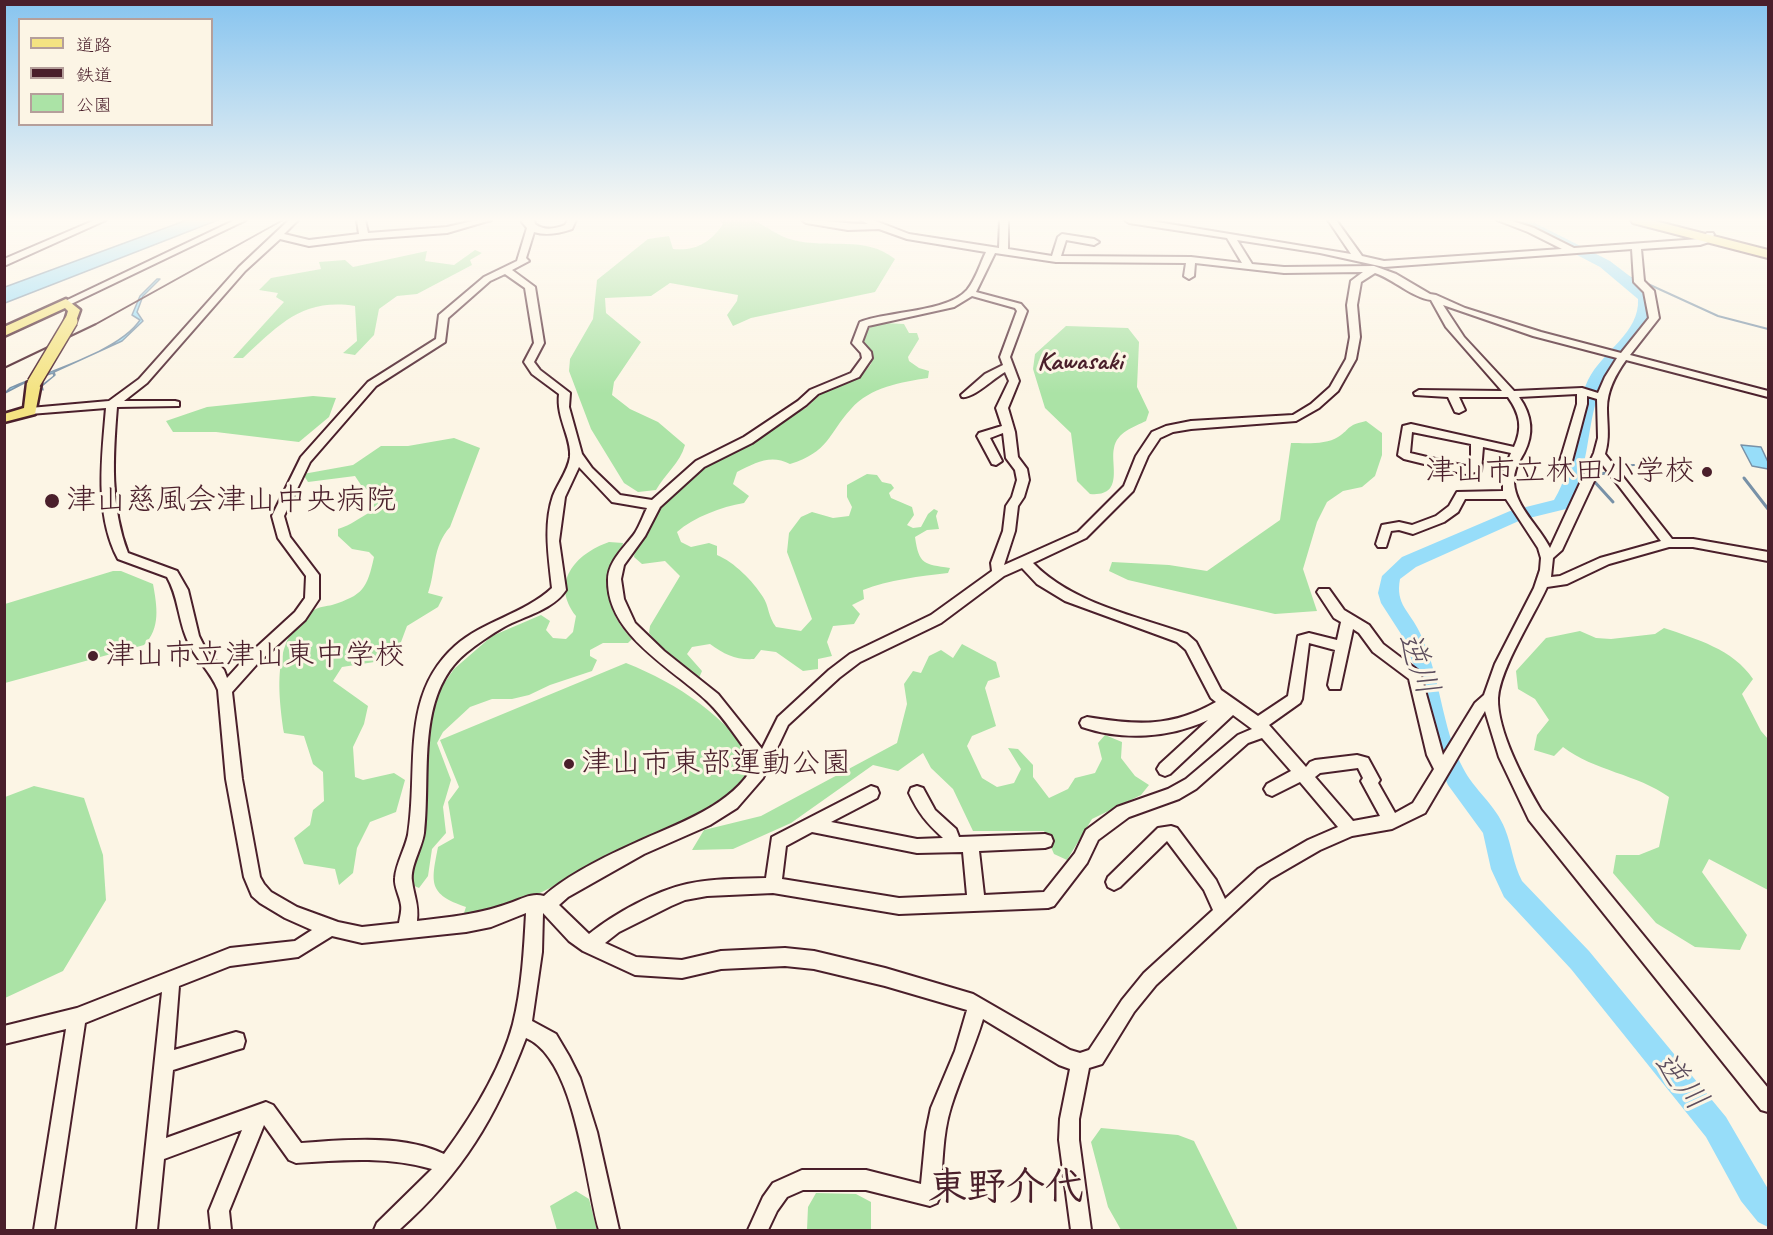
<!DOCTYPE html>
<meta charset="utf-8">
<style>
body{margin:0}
#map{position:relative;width:1773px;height:1235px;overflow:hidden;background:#fcf5e5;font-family:Caveat,"Klee One",sans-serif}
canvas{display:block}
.frame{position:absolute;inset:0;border:6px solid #4a1f2b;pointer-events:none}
.legend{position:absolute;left:18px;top:18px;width:195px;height:108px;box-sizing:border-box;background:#fcf5e5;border:2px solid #b59f9b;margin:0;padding:8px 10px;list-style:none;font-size:18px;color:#4a1f2b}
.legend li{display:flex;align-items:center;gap:12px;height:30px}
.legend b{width:30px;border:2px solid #b59f9b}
</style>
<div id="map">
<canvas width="1773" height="1235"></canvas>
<div class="frame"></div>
<ul class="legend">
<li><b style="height:8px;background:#f4e382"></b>道路</li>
<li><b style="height:8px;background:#4a1f2b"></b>鉄道</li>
<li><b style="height:16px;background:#abe3a6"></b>公園</li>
</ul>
</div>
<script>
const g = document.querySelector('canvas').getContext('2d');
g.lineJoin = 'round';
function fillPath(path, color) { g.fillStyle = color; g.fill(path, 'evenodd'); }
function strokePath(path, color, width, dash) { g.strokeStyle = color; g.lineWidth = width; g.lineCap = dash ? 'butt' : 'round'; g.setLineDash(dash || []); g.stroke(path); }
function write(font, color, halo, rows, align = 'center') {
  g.font = font + ' Caveat,"Klee One",sans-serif'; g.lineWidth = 6; g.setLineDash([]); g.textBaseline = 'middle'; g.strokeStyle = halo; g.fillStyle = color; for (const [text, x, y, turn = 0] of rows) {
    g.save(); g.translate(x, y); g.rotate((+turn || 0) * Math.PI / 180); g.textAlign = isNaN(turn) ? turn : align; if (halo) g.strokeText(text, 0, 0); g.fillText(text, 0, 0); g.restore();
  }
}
fillPath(new Path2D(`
 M720 220C729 220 744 217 752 220 766 225 777 236 793 240 829 249 865 235 895 259L875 292 751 318 733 326 727 315 737 301 738 295 670 283 651 296 605 298 606 313 641 342 614 382 612 395 630 409 658 422 685 445C680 463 665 474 656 490L638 492 624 483 591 429 569 371 570 359 593 319 597 280 648 239 669 236 673 249C696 251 710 243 723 224Z
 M475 250 482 253 470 260 472 265 417 294 397 296 379 309 374 335 355 355 343 353 357 341 355 306C302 298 279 325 243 358H233L284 302 276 297 278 293 259 290 271 278 321 269 319 262 345 260 353 267 427 251 425 261 454 265Z
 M884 323 904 324 909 333H917L919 339 908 357 909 361 919 368 929 371 928 378C902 382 870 387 851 409 828 434 829 452 790 464 770 454 756 463 737 472L733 484 749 496 744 503C721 507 694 517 677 532L681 542 691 547 709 543 717 546V555C734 562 753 581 763 597 769 606 768 617 776 627L801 631 812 619 787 552 789 533 801 517 812 512 833 518 849 516 852 507 847 497V485L867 474 877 475 882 482 891 484 894 488 889 493 891 498 912 507 914 515 907 525 913 528 921 527 928 514 934 509 938 511 936 516 939 529 927 530 915 537C919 565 924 564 950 568L948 573C921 576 888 580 863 590L864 599 852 605 860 614 854 624 833 626 827 642 832 656 818 659V669L803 671 776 652 761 650 754 659C736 660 725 655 710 644L692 647 687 654 702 671 699 678 663 650 649 633 650 626 680 576 665 561 642 564 634 557 635 550 650 527 659 508 705 463 728 451 740 450 766 429 806 408 824 391 863 374 871 364 873 355 860 341C864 328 873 325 884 323Z
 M1066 326 1128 328 1139 342 1137 387 1149 412 1146 421C1134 427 1117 432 1114 448 1110 464 1125 497 1090 494L1077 481 1071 433 1045 408 1033 369 1035 354Z
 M313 396 336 398 329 417 299 442 216 432H173L166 421 207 407Z
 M1366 421 1382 433V455L1375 476 1362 487 1343 491 1327 502 1317 522 1303 569 1317 611 1275 614 1128 580 1109 571 1112 562 1169 565 1207 571 1280 520 1291 443C1305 443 1326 445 1338 437 1352 428 1345 426 1366 421Z
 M454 438 480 448 450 527C432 547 436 571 428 593L443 597 438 607 407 626 401 642 381 661 342 667 333 681 368 706 364 724 353 747 355 777 363 780 394 773 405 780 396 812 370 822 357 848 353 873 339 885 335 869 304 864 294 838 310 825 313 810 324 801 323 772 313 764 304 736 284 733C278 691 271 636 314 610 319 607 327 606 332 605 363 595 367 589 374 557L369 552 352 549 338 536V529C352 525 358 518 371 512L375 491 363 488 355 476 308 482 303 474 353 465 381 446H408Z
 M609 542 623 543C622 554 616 559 612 569 602 594 614 621 632 639L628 643H603L590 650V656L597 660 592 671 550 685 529 695 512 699H492L470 707 443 732 437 743 451 780 443 807 446 833 432 849 428 876 419 888 410 884 428 793 427 724 434 698 454 669 492 636 541 615 550 621 546 630 553 638 566 639 573 632 576 616C550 583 575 554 609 542Z
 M113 571H121L153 584C157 606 161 628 144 645L5 683V604Z
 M1664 628C1696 639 1733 649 1753 679L1742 694 1761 731 1768 739V890L1709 859 1702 872 1747 935 1740 950 1695 947 1656 923 1613 873 1616 855H1639L1659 847 1669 797C1637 774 1594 771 1563 747L1554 756 1534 750 1537 735 1549 720 1535 699 1518 689 1516 671 1546 638 1580 631 1596 638 1611 639 1655 634Z
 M962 644 996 662 1000 677 988 681 985 688 996 726 972 736 967 746 982 778 997 787 1014 783 1021 769 1008 748 1018 749 1033 765V777L1049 798 1068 789 1075 778 1095 773 1102 759 1098 743 1105 735 1122 742 1121 758 1135 776 1149 785 1141 795 1092 819 1067 860 1054 854 1044 831H973L953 789 931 768 923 753 898 771 873 765 791 823 733 849 692 850 704 830 761 816 897 743 907 704 904 684 913 671 921 673 929 656 941 650 953 658Z
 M626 663C679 684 726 716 757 765L718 804 542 892 500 910 463 916 466 907C428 894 431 883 438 847L454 838 448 802 459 787 440 740Z
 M34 786 84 798 103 855 106 900 63 971 5 998V797Z
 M1101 1128 1178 1135 1194 1141 1238 1230H1121L1108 1207 1091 1142Z
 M576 1191 589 1199 597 1230H557L550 1206Z
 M816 1193 856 1194 871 1202V1230H807L808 1207Z`), '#abe3a6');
const water = new Path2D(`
 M187 220H218L5 303V287Z
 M157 279H160L143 296 137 312 143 321 122 341 54 372 55 375 42 386 43 390 41 386 54 376 53 373 28 381 5 393 10 388C45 372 119 352 140 320L132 315 140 296Z
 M1741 445 1761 447 1768 462V469L1752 466Z`);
fillPath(water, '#97ddf9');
strokePath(water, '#7891a7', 1.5);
strokePath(new Path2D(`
 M1621 274 1633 279
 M1648 284 1718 316 1768 329
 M1619 466 1634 465`), '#7891a7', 2);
strokePath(new Path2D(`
 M1571 469 1585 473
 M1593 474 1611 473
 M1744 478 1768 509
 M1593 480 1613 502`), '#7891a7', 3);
fillPath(new Path2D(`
 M1510 220 1535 223 1610 261 1640 284 1650 295 1653 312C1641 338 1615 354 1604 380 1584 423 1593 465 1566 509L1521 520 1416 567 1400 579C1395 605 1410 611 1420 633 1441 676 1441 727 1463 768 1474 790 1496 805 1505 829 1512 846 1513 864 1522 881L1589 951 1726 1117 1768 1189V1227L1758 1222 1741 1201 1706 1137 1571 969 1504 897 1491 869 1483 833 1448 785 1432 750 1415 668 1401 634 1381 603 1378 593 1382 576 1402 557 1510 511 1554 500C1577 463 1570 418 1588 380 1602 351 1640 333 1638 299L1600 267Z`), '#97ddf9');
const minor = new Path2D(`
 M95 220H106L4 266V259Z
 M235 220H246L69 305 61 303Z
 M289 220H298L284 234 309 240 359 234 357 220H365L368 233 447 227 477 220H491L447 233 364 239 309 246 280 239 245 271 147 383 124 401H175L179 402V406L117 407C113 456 110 506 128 553L177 571 188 590 199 636 206 650 224 670 227 678 248 655 295 612 305 598 306 576 278 538 272 516 301 457 368 382 436 339 439 315 484 277 517 261 527 228 522 222 523 220H534L535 224C544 231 555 229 565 225L568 220H576L572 229C560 233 547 236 534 232L526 258 529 261 512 270 535 287 544 343 534 362 540 370 570 393 569 407 582 454 592 468 620 495 652 500 696 461 744 437 798 401 810 390 851 373 862 358 861 353 852 343 860 322C889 311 948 312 967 290 976 279 980 264 986 252L907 239 879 229 848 230 806 223 802 220C824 220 846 224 868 224L861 220H873L909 234 999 248 1000 220H1008V249L1052 256 1058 237 1062 234 1094 239 1099 242 1094 245 1066 240 1061 256 1191 257 1242 263 1227 238 1129 223 1125 220H1145L1351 254 1328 220H1336L1362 256 1384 261 1562 249 1528 232 1497 220H1509L1534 228 1574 248 1699 239 1707 233H1713L1714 235 1709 242 1700 245 1641 249 1644 281 1654 291 1659 318 1630 355 1768 391V397L1626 360C1616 374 1607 390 1607 408 1607 424 1610 438 1605 454L1672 539H1693L1768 552V561L1693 547H1669L1609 564 1567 584 1547 587C1534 616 1500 668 1498 698 1497 731 1524 781 1541 810L1768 1088V1112L1761 1110 1529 820 1499 757 1485 711 1425 813 1392 829 1352 836 1320 850 1270 879 1156 985 1134 1012 1102 1064 1089 1068 1079 1119V1140L1091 1230H1071L1059 1140 1060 1119 1070 1069 1059 1065 983 1019C974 1049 960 1078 951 1107 942 1135 943 1167 940 1196L937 1203 930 1206 866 1190H803L787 1197 777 1211 768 1230H748L763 1197 773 1183 802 1170H866L921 1184 926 1132 931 1108 955 1051 967 1010 885 986 814 969 785 966 721 969 682 978 635 975 583 951 569 941 543 913 542 952 532 1021 556 1034 569 1056 580 1078 597 1132 619 1230H599C585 1182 576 1059 526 1038 496 1117 463 1173 399 1230H374L377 1223 432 1169C388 1156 341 1160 296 1163L289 1160 264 1125 229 1211 231 1230H211L209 1211 242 1130 164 1159 157 1230H137L162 992 85 1023 54 1230H34L66 1029 4 1044V1026L77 1008 230 948 295 941 312 930 285 918 260 903 252 896 244 877 226 779 218 690C210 670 193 657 186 637 178 617 178 596 167 577L118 559C94 514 102 456 106 408L30 414 24 411 30 408 109 401 139 379 239 267ZM1237 240 1320 253 1384 267 1632 249 1634 282 1644 292 1649 318 1621 353 1541 332 1465 308 1436 295 1430 294 1396 274 1374 266 1284 267 1252 264ZM995 253 1056 262 1186 263 1184 276 1189 279 1194 276 1195 263 1284 273 1363 272 1351 281 1347 305 1350 337 1346 359 1330 387 1311 404 1293 415 1191 421 1166 426 1152 432 1136 456 1124 486 1078 532 1004 565 1015 531 1018 506 1024 497 1029 480 1027 469 1018 457 1015 432 1008 408 1019 381 1010 357 1027 311 1021 304 976 292ZM1375 273C1393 279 1413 298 1431 300L1446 327 1502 391 1419 390 1414 393 1415 395 1448 397 1455 412 1459 413 1465 410 1459 397H1508C1520 414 1523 428 1514 447L1411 424 1403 426 1398 455 1404 459 1465 474 1481 471 1483 447 1511 453 1503 472V491L1457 492 1449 506 1436 516 1412 525 1399 522 1382 525 1376 544 1378 547H1386L1391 531 1399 530 1413 534 1444 522 1458 512 1465 499H1506L1538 548 1541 558 1540 570 1534 588 1495 664 1484 695 1475 703 1443 755 1420 672 1383 644 1369 625 1344 610 1329 589H1319L1317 592 1334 618 1341 622 1337 640 1309 633 1298 636 1288 696 1258 716 1221 690 1196 642 1187 634C1136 616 1071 603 1033 563L1086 538 1133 491 1148 456 1160 438 1173 432 1191 429 1296 421 1319 408 1338 391 1356 359 1360 337 1357 305 1361 282ZM505 274 525 288 534 343 524 362 532 374 559 394C556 418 572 438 570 457 568 471 558 483 553 496 543 526 549 558 552 588 524 614 483 621 455 646 399 696 419 769 408 835 405 849 396 864 395 878 394 887 400 896 401 905 402 910 400 917 399 923L362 927 338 922 297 907 271 892 264 884 260 877 242 779 232 692 258 663 305 620 319 599V575L290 537 284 516 310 462 376 386 445 342 448 318 490 281ZM972 296 1015 308 1017 311 1000 357 1003 365 985 374 961 395 962 397C973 399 994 378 1005 372L1009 381 996 408 1002 426 979 433 977 436 992 464 996 465 1002 461 990 438 1003 433 1006 458 1015 470 1017 480 1012 497 1006 506 1003 531 991 563 992 571 931 615 850 654 829 670 778 717 762 749 718 694 664 651 635 623 624 599 621 579 624 565 645 536 660 507 704 467 752 443 806 405 818 394 859 377 872 358 871 352 862 342 868 326 954 307ZM1443 305 1533 336 1617 358 1605 377 1598 393 1582 388 1514 391 1464 337ZM1577 394V404L1560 461 1566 465 1572 461 1587 404V396L1597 399 1598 438 1594 453 1550 548C1539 526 1516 508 1514 483 1513 470 1519 462 1524 453 1534 434 1532 415 1519 397ZM1412 432 1471 444V465L1465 466 1410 453ZM1602 464 1661 541 1600 558 1560 576 1551 577 1553 558 1562 550ZM579 467 612 502 647 508C643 516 640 525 635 533 625 547 608 561 608 580 607 635 672 668 707 701 725 718 740 743 755 763 734 806 676 824 635 843 606 856 567 875 544 896 532 893 524 898 513 902 482 914 450 917 417 921 419 904 414 897 412 881 410 866 422 848 424 833 431 774 415 695 466 653 478 643 492 634 504 627 524 616 553 610 566 590L559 541 565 497ZM1022 568 1037 584 1065 601 1177 642 1186 650 1211 698 1216 702C1171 728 1136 725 1087 717L1082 719 1080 723 1082 727C1123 741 1170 738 1208 720L1160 764 1157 769 1160 774 1165 776 1170 774 1233 715 1252 729 1238 735 1186 779 1168 789 1117 807 1086 830 1075 853 1044 892 984 895 979 851 1045 848 1051 846 1053 841 1051 836 1045 834 959 837 956 829 935 810 923 788 917 786 911 788 909 793C919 814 926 822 943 838L917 839 831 822 877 798 879 793 877 788 871 786 772 837 766 878C740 879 713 878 687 884 655 891 614 914 589 934L559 905 568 897 644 854 710 825 737 808 763 778 788 725 839 678 860 662 941 623 1004 576ZM1353 629 1359 633 1373 652 1409 679 1427 755 1434 769 1413 803 1395 813 1378 783 1380 780 1368 758 1357 755 1315 760 1310 762 1306 767 1269 725 1300 703 1302 699 1309 643 1335 650 1328 685 1330 689H1340ZM1262 738 1291 771 1267 784 1264 789 1267 794 1272 796 1300 782 1338 827 1308 840 1258 869 1225 899 1216 880 1177 828 1171 826 1158 828 1108 877 1106 882 1108 887 1114 890 1120 887 1167 841 1204 890 1213 910 1144 973 1122 1000 1089 1050 1080 1053 1070 1050 973 994 885 968 814 951 785 948 721 951 682 960 636 957 605 943 619 932 671 906 685 900 707 896 773 893 899 914 1048 908 1054 906 1087 863 1098 840 1129 817 1179 799 1196 789 1248 743ZM1358 768 1363 778 1361 781 1380 816 1353 821 1315 777 1320 773ZM812 832 917 853 963 852 967 895 899 898 782 879 786 846ZM526 913C524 950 522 988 513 1024 501 1069 472 1116 444 1154 402 1134 346 1140 301 1143L273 1105 266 1102 166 1138 173 1070 236 1050 243 1048 245 1041 243 1034 236 1032 174 1050 179 986 230 966 298 957 332 936 362 943 466 932 491 927Z`);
const major = new Path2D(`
 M66 299 80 310 75 324 71 325 65 321 68 311 65 308 4 336V327Z
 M34 379 41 383 35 414 4 422V414L24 408 27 383Z`);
const highway = new Path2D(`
 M1631 220H1651L1768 250V258L1633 223Z`);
strokePath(minor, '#4a1f2b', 4);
strokePath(major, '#4a1f2b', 5);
strokePath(highway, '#4a1f2b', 4);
fillPath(minor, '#fcf5e5');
fillPath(major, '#f4e382');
fillPath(highway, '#f4e382');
strokePath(new Path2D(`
 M4 368 96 324 283 220`), '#4a1f2b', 2);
const majorBridge = new Path2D(`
 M34 383 71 321`);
strokePath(majorBridge, '#4a1f2b', 16, []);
strokePath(majorBridge, '#f4e382', 13);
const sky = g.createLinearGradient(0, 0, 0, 393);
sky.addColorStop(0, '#87c4ef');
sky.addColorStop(0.56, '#fefaf3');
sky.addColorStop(1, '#fefaf300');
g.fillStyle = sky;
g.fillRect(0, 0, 1773, 393);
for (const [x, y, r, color] of [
 [1707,472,6,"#4a1f2b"],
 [52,501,8,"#4a1f2b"],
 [93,656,6,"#4a1f2b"],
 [569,764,6,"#4a1f2b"]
]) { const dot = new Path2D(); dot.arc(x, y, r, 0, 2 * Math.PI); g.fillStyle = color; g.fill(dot); strokePath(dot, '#fcf5e5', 2); }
write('bold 27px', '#4a1f2b', '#fcf5e5', [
 ["Kawasaki",1080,362]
]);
write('30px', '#4a1f2b', '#fcf5e5', [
 ["津山市立林田小学校",1695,472,"right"],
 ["津山慈風会津山中央病院",66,501],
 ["津山市立津山東中学校",105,656],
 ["津山市東部運動公園",581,764]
], 'left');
write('italic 32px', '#5d4e5e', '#fcf5e5', [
 ["逆川",1417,664,70],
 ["逆川",1680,1082,51]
]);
write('bold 39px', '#4a1f2b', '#fcf5e5', [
 ["東野介代",1006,1189]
]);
</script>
